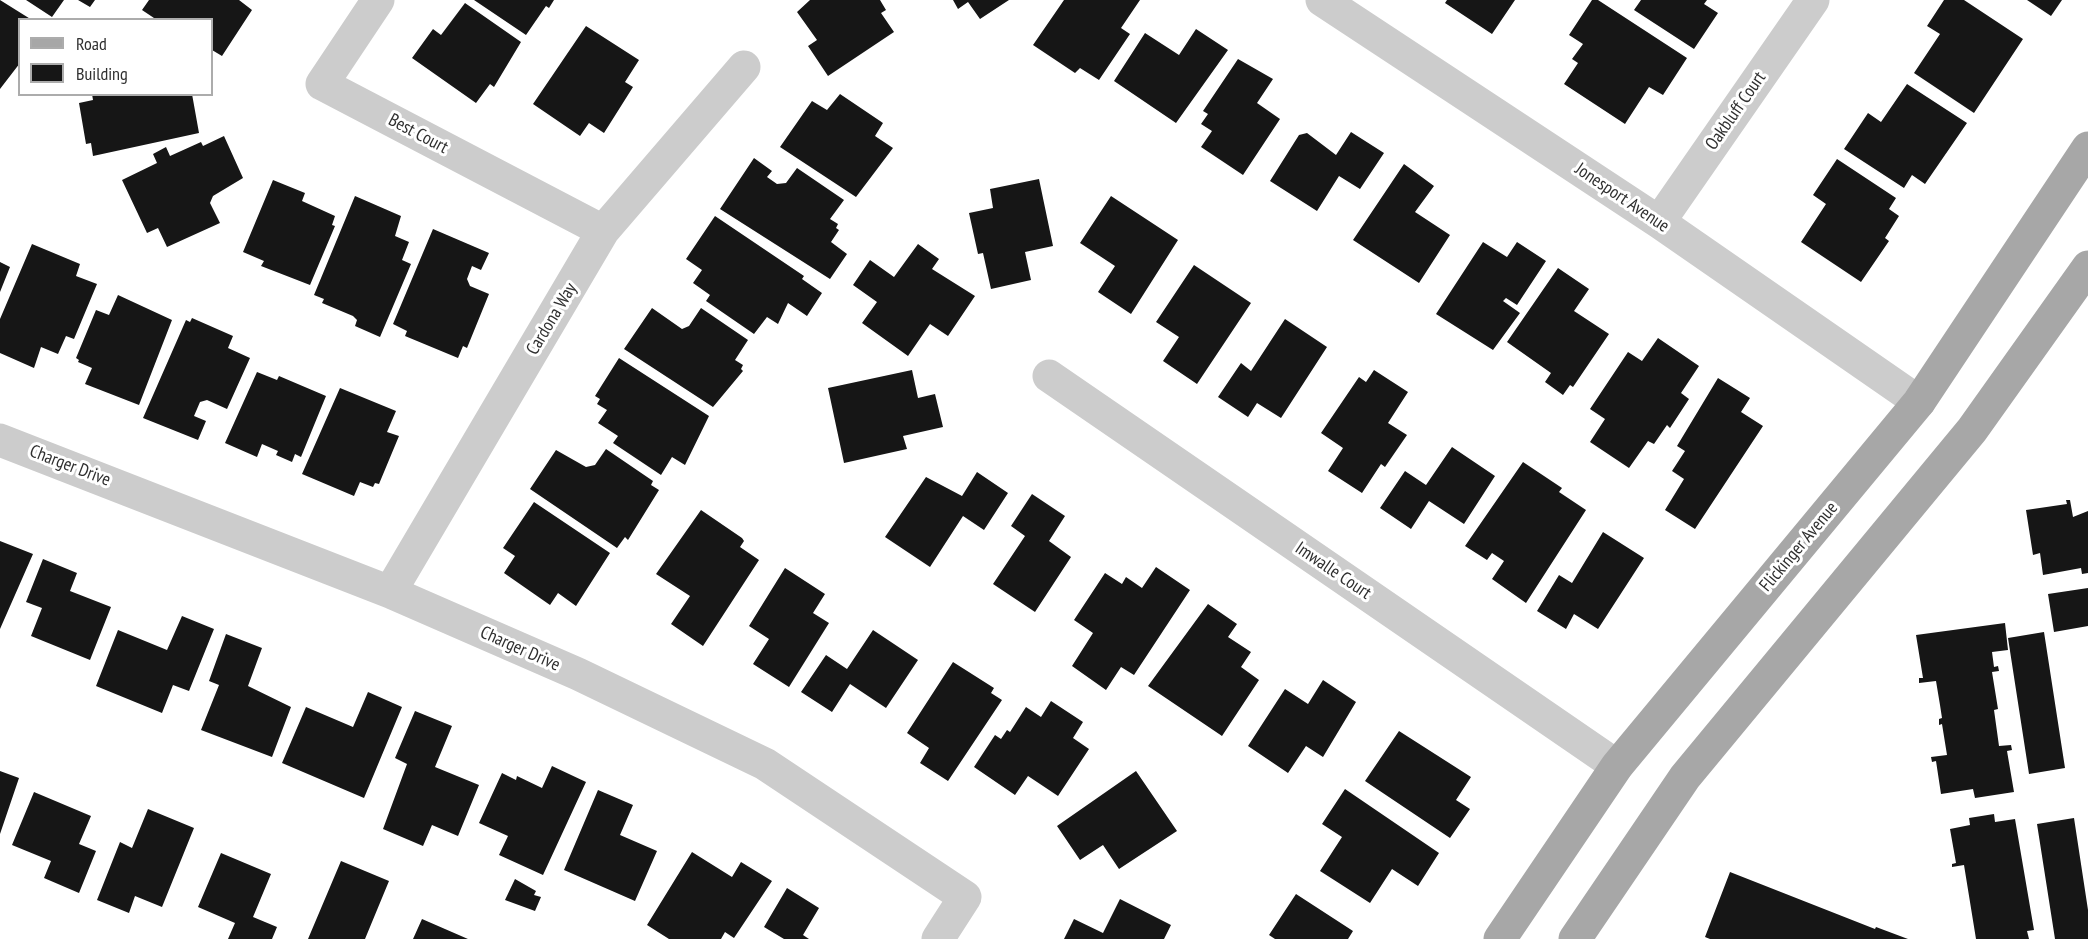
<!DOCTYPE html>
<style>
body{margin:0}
#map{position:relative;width:2088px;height:939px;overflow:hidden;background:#fff;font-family:"PT Sans Narrow",sans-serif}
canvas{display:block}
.legend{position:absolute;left:18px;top:18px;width:195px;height:78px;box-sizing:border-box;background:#fff;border:2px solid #acacac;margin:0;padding:8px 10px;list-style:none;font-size:18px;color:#2f2f2f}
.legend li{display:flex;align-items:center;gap:12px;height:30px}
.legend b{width:30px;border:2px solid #acacac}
</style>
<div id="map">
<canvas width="2088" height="939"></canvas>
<ul class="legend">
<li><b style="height:8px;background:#a7a7a7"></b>Road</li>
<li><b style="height:16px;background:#161616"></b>Building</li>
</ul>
</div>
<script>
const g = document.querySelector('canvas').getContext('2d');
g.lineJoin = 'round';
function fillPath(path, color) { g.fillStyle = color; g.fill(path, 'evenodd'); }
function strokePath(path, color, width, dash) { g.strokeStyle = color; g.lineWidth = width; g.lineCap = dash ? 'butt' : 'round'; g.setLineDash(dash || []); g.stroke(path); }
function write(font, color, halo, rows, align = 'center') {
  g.font = font + ' "PT Sans Narrow",sans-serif'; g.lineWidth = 6; g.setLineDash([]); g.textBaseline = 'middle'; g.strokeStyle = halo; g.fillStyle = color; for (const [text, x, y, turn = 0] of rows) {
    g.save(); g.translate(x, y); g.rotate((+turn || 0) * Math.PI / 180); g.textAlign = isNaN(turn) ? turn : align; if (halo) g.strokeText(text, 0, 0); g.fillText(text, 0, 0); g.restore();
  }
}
fillPath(new Path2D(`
 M0 0 32 20H20V63L0 89Z
 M26 0H64L52 17Z
 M78 0H95L90 7Z
 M149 0H239L252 10 222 56 212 50V20H157L142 10Z
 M474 0H554L549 8 546 6 526 35Z
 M810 0H880L886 10 881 13 894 32 828 76 808 46 817 40 797 12Z
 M953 0H1009L980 19 968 2 958 9Z
 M1064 0H1140L1121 28 1130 34 1099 80 1080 68 1075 73 1033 45Z
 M1447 0H1515L1492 34 1445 3Z
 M1592 0H1598L1687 58 1663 95 1649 87 1625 124 1564 84 1578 63 1572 59 1583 44 1569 35Z
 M1641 0H1707L1704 4 1718 13 1694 49 1634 10Z
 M1944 0H1964L2023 39 1974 113 1914 73 1940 34 1927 26Z
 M2027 0H2062L2051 16Z
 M465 3 521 42 494 87 490 84 476 103 412 58 433 29 441 35Z
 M586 26 639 60 625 82 633 87 604 133 589 123 580 136 533 104Z
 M1196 29 1228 50 1176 123 1114 81 1145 33 1179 55Z
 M1238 59 1273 79 1257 103 1280 119 1243 175 1201 147 1212 131 1201 124 1208 114 1203 111Z
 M1907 84 1967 123 1925 184 1912 175 1904 188 1844 149 1868 113 1881 122Z
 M92 94H192L199 133 93 156 91 143 86 144 79 103 93 100Z
 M840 94 883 123 875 136 893 148 856 197 780 147 812 101 827 110Z
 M1351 132 1384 153 1360 189 1339 176 1317 211 1270 181 1299 135 1307 133 1336 155Z
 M224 136 243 178 213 196 210 203 220 223 167 247 158 228 147 233 122 180 157 163 153 154 166 147 170 156 201 142 203 146Z
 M754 158 772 171 767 177 777 184 786 183 797 168 844 200 830 219 838 224 836 228 839 230 831 242 847 254 830 279 720 209Z
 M1837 159 1896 198 1889 209 1899 216 1885 238 1889 241 1861 282 1801 242 1826 204 1813 195Z
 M1404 164 1434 186 1415 212 1450 235 1419 283 1353 240Z
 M1039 179 1053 246 1025 252 1031 280 991 289 983 253 978 254 969 213 993 208 990 189Z
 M273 180 305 193 302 201 335 216 332 225 335 226 310 285 261 266 264 261 243 252Z
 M355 196 401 216 395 236 409 242 402 260 411 264 380 337 355 326 357 320 353 316 322 303 324 299 314 295Z
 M1111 196 1178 240 1131 314 1098 292 1115 266 1080 243Z
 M715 216 804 276 802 279 822 293 807 316 788 303 778 324 767 317 754 334 706 301 710 295 693 283 702 270 686 259Z
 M433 229 489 253 481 270 472 266 467 279 470 286 489 294 467 348 463 346 458 358 405 336 407 331 393 324Z
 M1483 242 1507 257 1517 242 1546 261 1517 305 1506 298 1503 301 1520 313 1493 350 1436 314Z
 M32 244 80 264 76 276 97 284 74 339 66 336 58 354 41 347 34 368 0 353V319Z
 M918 244 939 259 932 269 975 296 948 336 930 324 908 356 862 323 877 302 853 285 870 260 894 277Z
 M0 262 10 267 0 292Z
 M1194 265 1251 303 1197 384 1163 361 1179 337 1156 322Z
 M1558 268 1589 289 1574 311 1609 334 1573 387 1570 385 1563 395 1545 382 1551 373 1507 342Z
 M118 295 172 320 139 405 85 384 92 368 78 362 79 360 76 358 96 310 109 315Z
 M652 308 682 329 689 326 701 308 748 340 735 360 743 365 741 369 743 371 713 407 624 349Z
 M192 318 233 336 228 348 250 358 227 409 207 400 200 402 194 416 206 421 198 440 143 418 186 320 190 322Z
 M1285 319 1327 347 1281 418 1257 403 1248 417 1218 397 1241 363 1251 371Z
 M1658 338 1699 366 1681 393 1689 399 1670 428 1667 425 1654 444 1648 441 1629 468 1590 442 1605 419 1590 409 1628 352 1642 361Z
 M619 358 709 416 685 465 672 457 661 475 613 443 618 436 598 423 607 410 597 404 600 399 595 396Z
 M912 370 918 398 935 394 943 427 903 436 907 449 844 463 828 388Z
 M1374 370 1408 392 1388 423 1407 435 1385 467 1381 464 1362 493 1328 471 1343 448 1321 433 1359 377 1366 382Z
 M257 372 277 380 279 376 326 396 301 457 295 454 292 462 276 455 278 451 262 444 257 457 225 443Z
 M1718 378 1750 398 1741 412 1763 426 1695 529 1665 510 1684 479 1672 471 1685 451 1677 446Z
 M340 388 396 411 387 432 399 436 379 484 375 483 373 487 360 482 354 496 302 474Z
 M1452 447 1495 476 1464 524 1429 501 1411 529 1380 508 1405 471 1426 485Z
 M606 449 653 481 651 485 659 490 628 540 625 537 617 548 530 489 556 450 586 467 595 465Z
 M1523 462 1562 488 1559 492 1586 510 1526 603 1492 579 1504 561 1492 553 1487 560 1465 546Z
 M977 472 1008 493 984 530 963 516 930 567 885 537 926 477 962 496Z
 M1032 494 1065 516 1049 541 1071 557 1035 612 993 584 1025 536 1011 526Z
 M2066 500H2070L2073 517 2088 511V573L2082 574 2081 568 2043 575 2040 553 2033 555 2026 510 2067 504Z
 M534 502 610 553 576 606 558 593 550 605 504 573 515 556 503 548Z
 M701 510 742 538 744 541 740 547 759 560 703 646 671 624 690 596 656 574Z
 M1603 532 1644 558 1598 629 1574 614 1566 629 1537 611 1559 575 1572 583Z
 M0 541 33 554 0 629Z
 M43 559 77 573 70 591 111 607 90 660 31 636 42 608 26 602Z
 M1156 567 1190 590 1134 675 1121 667 1106 690 1072 666 1093 633 1074 620 1105 573 1122 584 1126 577 1142 588Z
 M785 568 825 594 813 613 829 623 789 687 753 664 769 639 749 626Z
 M2088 588V626L2054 632 2048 594Z
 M1208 604 1237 624 1228 637 1251 652 1241 667 1259 680 1222 736 1148 686Z
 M182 616 214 629 189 691 173 685 162 713 96 686 118 630 167 650Z
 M2005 623 2008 650 1992 652 1994 667 1998 666 1999 671 1992 672 1998 709 1994 710 1999 746 2011 745 2012 750 2007 751 2014 792 1975 798 1973 789 1941 794 1936 761 1932 762 1931 757 1947 755 1942 724 1939 725V719L1942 718 1940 705 1936 681 1919 683V678H1923L1916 635Z
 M873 630 918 660 886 708 850 684 832 712 801 692 826 655 847 669Z
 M2044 632 2065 768 2029 774 2008 638Z
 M226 634 262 648 248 686 291 707 272 757 201 730 219 685 209 681Z
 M953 662 994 688 991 693 1002 700 948 781 920 763 929 748 907 733Z
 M1323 680 1356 702 1323 757 1306 746 1288 773 1248 746 1285 689 1308 704Z
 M368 692 402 707 364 798 282 763 306 707 353 727Z
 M1051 701 1083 722 1073 738 1089 749 1058 796 1028 776 1015 795 974 767 995 735 1001 739 1007 730 1010 732 1026 707 1041 717Z
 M415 711 452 726 435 767 479 785 458 836 432 825 423 846 383 829 407 764 395 758Z
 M1399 731 1471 777 1456 800 1470 809 1450 838 1365 781Z
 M552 766 586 782 543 875 499 855 508 836 479 823 502 773 516 780 517 776 542 788Z
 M0 771 19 778 0 834Z
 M1136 771 1177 831 1119 869 1103 845 1080 860 1057 826Z
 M1345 789 1439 853 1418 886 1392 869 1370 903 1320 871 1342 837 1322 824Z
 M598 790 633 805 620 835 657 851 635 901 564 870Z
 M34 792 91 816 79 844 96 851 79 893 44 878 51 861 12 845Z
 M148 809 194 828 162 907 135 896 129 913 97 900 120 842 132 848Z
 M1994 814 1995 822 2015 819 2034 930 2027 931 2029 939H1976L1964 865 1952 867V864L1956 863 1950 829 1970 825 1969 818Z
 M2074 818 2088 910V939H2055L2037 824Z
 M692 852 732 877 741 862 772 881 734 938 725 932 721 939H669L647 925Z
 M221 853 271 874 253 917 277 927 272 939H228L235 923 198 907Z
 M341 861 389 881 365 939H308Z
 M1730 872 1875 929 1876 927 1908 939H1710L1705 937Z
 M515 879 536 891 534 895 541 897 535 911 505 900Z
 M787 888 819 908 803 935 809 939H784L764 927Z
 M1296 894 1353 931 1348 939H1275L1269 935Z
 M1120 899 1171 925 1164 939H1064L1074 919 1103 933Z
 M422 919 468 939H413Z`), '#161616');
strokePath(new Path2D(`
 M378 0 322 84 603 231
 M1322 0 1659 222 1919 402
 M1659 222 1813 0
 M1049 376 1617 766
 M0 440 390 592 578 674 765 764 965 897 938 939
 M390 592 603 231 744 67`), '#ccc', 33);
strokePath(new Path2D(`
 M1500 939 1617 766 1919 402 2088 148
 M1575 939 1685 777 1972 430 2088 267`), '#a7a7a7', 33);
write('18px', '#2f2f2f', '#fff', [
 ["Oakbluff Court",1736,111,-55],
 ["Best Court",418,134,28],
 ["Jonesport Avenue",1622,198,34],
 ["Cardona Way",552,319,-59],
 ["Charger Drive",70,466,21],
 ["Flickinger Avenue",1799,547,-50],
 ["Imwalle Court",1333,571,34],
 ["Charger Drive",520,649,24]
]);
</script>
